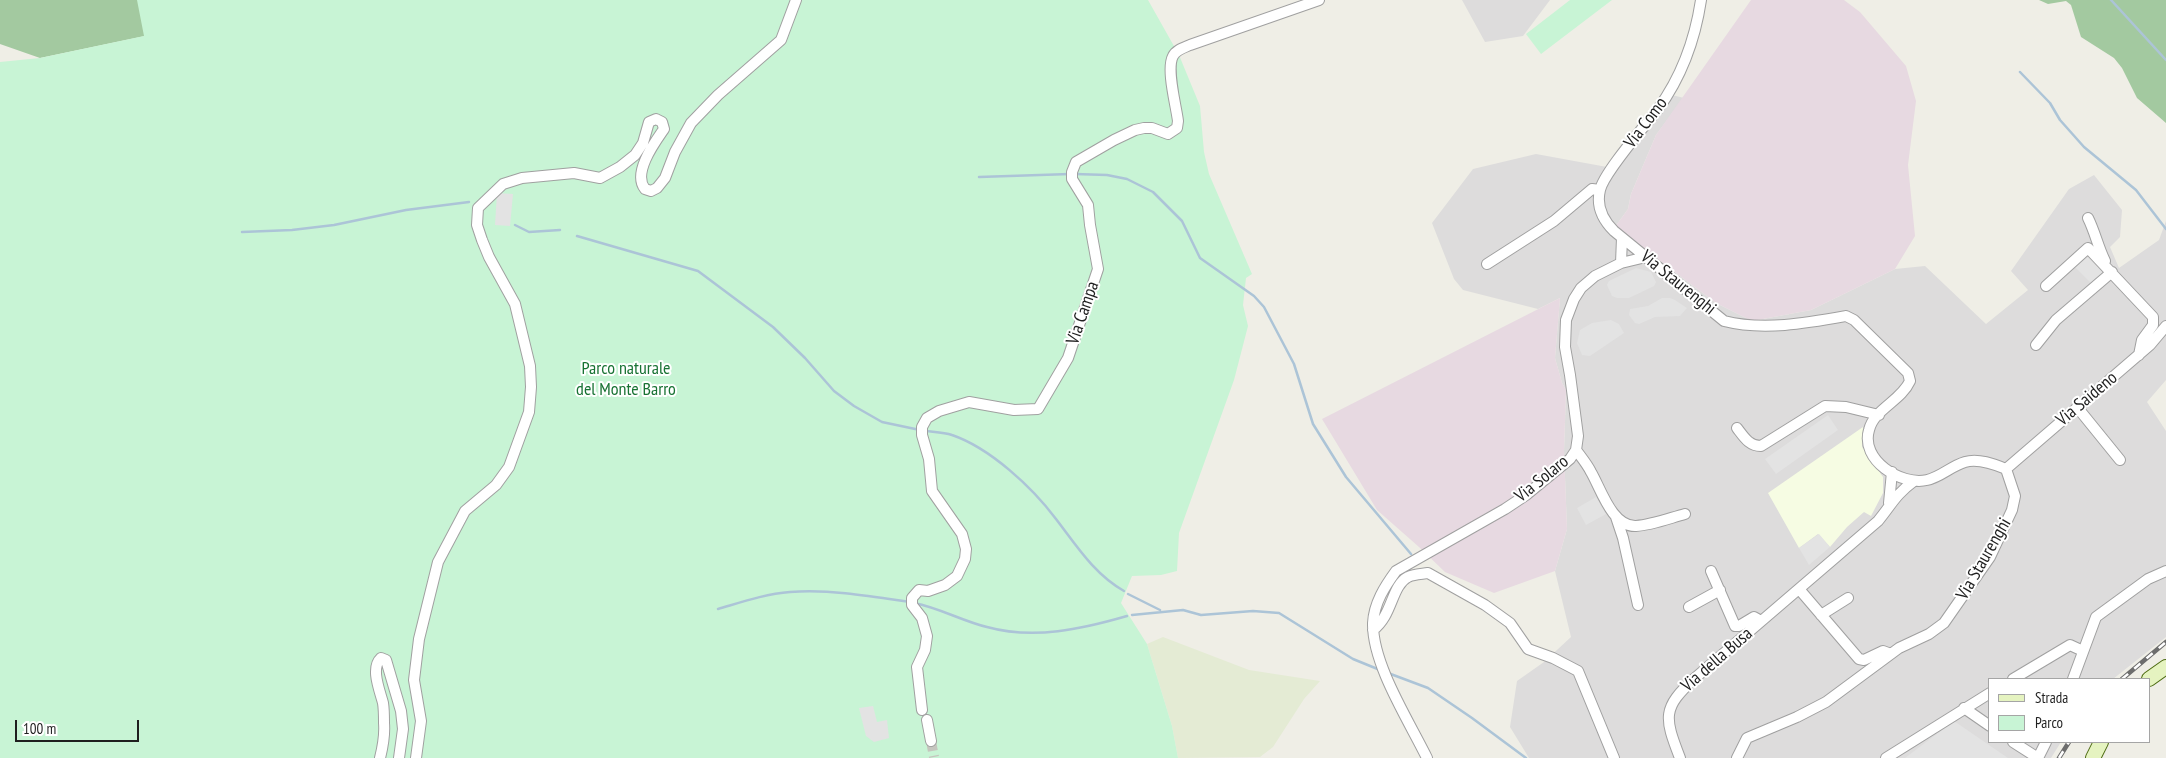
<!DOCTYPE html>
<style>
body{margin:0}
#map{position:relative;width:2166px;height:758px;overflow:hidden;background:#efeee6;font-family:"PT Sans Narrow",sans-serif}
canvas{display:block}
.legend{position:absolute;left:1988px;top:678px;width:162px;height:65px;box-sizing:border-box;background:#fff;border:1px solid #a5a5a5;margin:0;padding:6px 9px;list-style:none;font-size:15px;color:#1f1f1f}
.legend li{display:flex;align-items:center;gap:10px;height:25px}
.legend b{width:25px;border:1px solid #a5a5a5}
.scale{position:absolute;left:15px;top:720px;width:124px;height:22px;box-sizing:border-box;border:2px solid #1f1f1f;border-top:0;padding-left:6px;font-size:15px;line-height:18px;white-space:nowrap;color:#1f1f1f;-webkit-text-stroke:4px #fff;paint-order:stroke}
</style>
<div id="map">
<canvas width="2166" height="758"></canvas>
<ul class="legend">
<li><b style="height:6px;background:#e5f3c0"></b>Strada</li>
<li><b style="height:14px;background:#c8f4d5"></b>Parco</li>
</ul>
<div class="scale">100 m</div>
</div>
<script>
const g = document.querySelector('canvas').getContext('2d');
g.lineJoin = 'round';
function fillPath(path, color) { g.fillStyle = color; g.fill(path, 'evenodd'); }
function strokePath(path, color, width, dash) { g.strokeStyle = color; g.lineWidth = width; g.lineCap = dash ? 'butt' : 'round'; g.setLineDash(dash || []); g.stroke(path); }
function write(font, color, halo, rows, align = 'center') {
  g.font = font + ' "PT Sans Narrow",sans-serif'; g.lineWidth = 4; g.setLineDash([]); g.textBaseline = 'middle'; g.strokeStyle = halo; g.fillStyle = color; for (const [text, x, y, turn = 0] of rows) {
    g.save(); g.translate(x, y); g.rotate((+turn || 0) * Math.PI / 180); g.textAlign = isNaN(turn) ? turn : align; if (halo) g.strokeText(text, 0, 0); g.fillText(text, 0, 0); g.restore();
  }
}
fillPath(new Path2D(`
 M1462 0H1550L1523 36 1485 42Z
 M1664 93 1684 98 1656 135 1631 194 1628 209 1615 227 1716 303 1752 321 1811 310 1895 269 1925 266 1986 324 2028 290 2011 271 2069 189 2094 175 2122 210 2120 237 2110 247 2119 268 2159 240 2166 221V380L2147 402 2166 431V637L2113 679H1990V742H2061L2051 758H1529L1510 727 1517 681 1544 662 1571 637 1555 571 1567 529 1564 451 1566 390 1562 383 1555 358 1560 298 1538 309 1463 290 1454 279 1432 223 1473 169 1536 154 1607 167Z`), '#dddcdc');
fillPath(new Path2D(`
 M1751 0H1844L1860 12 1906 66 1916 101 1908 165 1915 236 1895 269 1811 310 1752 321 1716 303 1615 227 1628 209 1631 194 1656 135Z
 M1560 298 1555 358 1562 383 1566 390 1564 451 1567 529 1555 571 1494 593 1445 572 1419 547 1377 510 1322 419Z`), '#e7d9e1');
fillPath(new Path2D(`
 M1863 427 1862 447 1883 477V493L1871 516 1864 512 1847 527 1830 547 1818 534 1799 548 1768 493Z`), '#f6fce3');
fillPath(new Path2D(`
 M1163 637 1249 670 1320 681 1304 699 1273 747 1260 757 1178 758 1172 726 1147 644Z`), '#e4ebd4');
fillPath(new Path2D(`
 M0 0H195L145 36 40 58 0 44Z
 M2039 0H2166V123L2137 98 2122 68 2114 58 2081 37 2071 5 2066 1 2048 4Z`), '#a3c9a0');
fillPath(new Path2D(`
 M137 0H1148L1179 55 1200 106 1204 152 1209 174 1252 274 1246 278 1243 305 1248 326 1234 380 1179 533 1177 571 1161 575 1132 576 1121 603 1147 644 1172 726 1178 758H0V62L40 58 144 36Z
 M1570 0H1612L1541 54 1526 34Z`), '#c8f4d5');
fillPath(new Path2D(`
 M497 193 513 194 510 226 495 225Z
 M2085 254 2103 273 2092 284 2073 265Z
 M1636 268 1651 272 1656 282 1654 286 1629 298H1617L1612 296 1607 285 1609 281Z
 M1662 298H1670L1675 300 1687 308 1680 316 1655 317 1639 324 1635 323 1629 315 1630 309 1648 306Z
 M1611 320 1619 324 1624 333 1590 356 1582 355 1577 343 1580 330 1592 323Z
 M1828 415 1838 430 1776 474 1765 459Z
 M1596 497 1606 514 1586 525 1577 508Z
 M1819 534 1830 547 1809 565 1799 548Z
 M873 706 877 722 887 720 889 738 874 742 866 736 859 708Z
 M1954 721 2008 758H1905Z`), '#e3e3e3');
strokePath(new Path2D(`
 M2111 0 2166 60
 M2020 72 2050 103 2060 120 2084 147 2136 190 2166 229
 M1075 174 1107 175 1127 179 1153 192 1182 221 1200 258 1254 296 1264 307 1294 364 1313 424 1346 477 1411 554
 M979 177 1070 174
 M515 225 529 232 560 230
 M242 232 292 230 334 225 406 210 469 202
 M577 236 698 271 773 327 805 358 834 391 854 406 882 422 920 430
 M926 431C934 432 944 432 952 435 990 448 1032 487 1056 519 1076 545 1094 574 1124 591
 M1128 594 1160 610
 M914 603C940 608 962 621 987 627 1034 640 1082 629 1127 616
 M718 609C742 602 765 594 790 592 830 589 870 596 909 602
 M1132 615 1183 610 1201 615 1253 611 1279 613 1353 659 1380 670
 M1388 673 1428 688 1472 718 1526 758`), '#acc4d7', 2.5);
strokePath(new Path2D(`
 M931 741 934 757`), '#c5c5be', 10, [10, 5]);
const street = new Path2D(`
 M1701 0C1695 40 1682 76 1658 109 1645 126 1604 172 1600 190 1596 206 1603 220 1614 231L1724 321C1763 331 1807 323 1846 316L1854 320 1908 373 1910 381C1901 401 1874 409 1869 430 1860 460 1901 486 1927 480 1941 477 1951 466 1965 462 1978 458 1994 464 2006 469L2015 496 2012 510 1990 557 1944 623 1929 634 1899 648 1826 702 1797 717 1747 738 1737 758
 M2088 218C2095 232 2098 247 2105 261
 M1622 238 1621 263 1646 257
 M1487 264 1554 221 1592 189 1600 190
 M2046 286 2088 248 2153 317V325L2142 340 2139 355
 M2036 345 2056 320 2112 272
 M2077 407 2120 460
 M1737 428C1744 437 1749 446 1761 446L1825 406 1846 407 1879 415
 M1576 450C1581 457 1587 464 1591 472 1601 489 1612 527 1636 526 1652 525 1670 518 1685 514
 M2006 469 2150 345 2166 326
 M1889 503 1892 472
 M1616 517 1623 538 1638 605
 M1711 571 1735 626H1739L1754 617 1761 621
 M1799 589 1859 659 1864 660 1883 651 1891 654
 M1689 607 1720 590
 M1821 615 1848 598
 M1373 630C1393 615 1391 586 1408 577 1413 574 1422 574 1428 573L1485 605 1510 623 1528 649 1553 658 1578 671 1614 758
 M2013 679 2070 645 2083 651
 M2073 679 2096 617 2148 579 2166 571
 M1964 708 1990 726
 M922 710 917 667 925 650 927 636 922 618 912 605V598L919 590 928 591 945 585 957 576 965 559 966 549 962 534 932 491 929 459 922 435V427L927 418 939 411 969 402 1014 410 1038 409 1068 358 1098 269 1090 225 1088 205 1072 179V172L1076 162 1114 140 1135 130 1144 128H1152L1168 134 1177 128 1178 121C1176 105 1166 69 1173 56 1176 50 1183 48 1190 45L1319 0
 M927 720 931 741
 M2013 742 2038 758
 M380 758C383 746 385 735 384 723 384 716 384 709 383 703 380 691 370 668 381 658L386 660 401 711 403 729 399 758
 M416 758 421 721 414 680 419 639 438 562 465 511 496 485 509 467 529 412 531 387 530 366 515 304 489 257 482 240 477 225 478 208 503 184 522 178 574 173 600 178 620 167 635 155 643 143 649 122 656 119 662 122 664 129C655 142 632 173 645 189L651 191 657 188 665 178 675 152 691 123 718 95 781 40 796 0
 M1427 758C1409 721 1372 664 1373 623 1374 603 1385 586 1396 571L1505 509 1526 495 1570 459 1576 450 1578 436 1570 375 1565 347 1566 320 1574 299 1581 288 1595 276 1621 263
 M1680 758C1664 717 1662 708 1695 678L1878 521C1892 504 1895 495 1914 481
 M1886 758 1990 693
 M2038 758 2046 742`);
const secondary = new Path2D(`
 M2149 679 2166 667
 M2093 758 2101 742`);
strokePath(street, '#a0a0a0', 12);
strokePath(secondary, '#4d6b11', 16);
strokePath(street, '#fff', 10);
strokePath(secondary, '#e5f3c0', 14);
const rail = new Path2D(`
 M2122 679 2166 642
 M2059 758 2069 742`);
strokePath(rail, '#6d6d6d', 4.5);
strokePath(rail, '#fff', 2.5, [8]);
write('18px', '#1f1f1f', '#fff', [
 ["Via Como",1646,123,-53],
 ["Via Staurenghi",1678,283,39],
 ["Via Campa",1083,313,-71],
 ["Via Saideno",2087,399,-40],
 ["Via Solaro",1542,479,-39],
 ["Via Staurenghi",1984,559,-60],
 ["Via della Busa",1717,660,-41]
]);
write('18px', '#187233', '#fff', [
 ["Parco naturale",626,369],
 ["del Monte Barro",626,390]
]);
</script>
